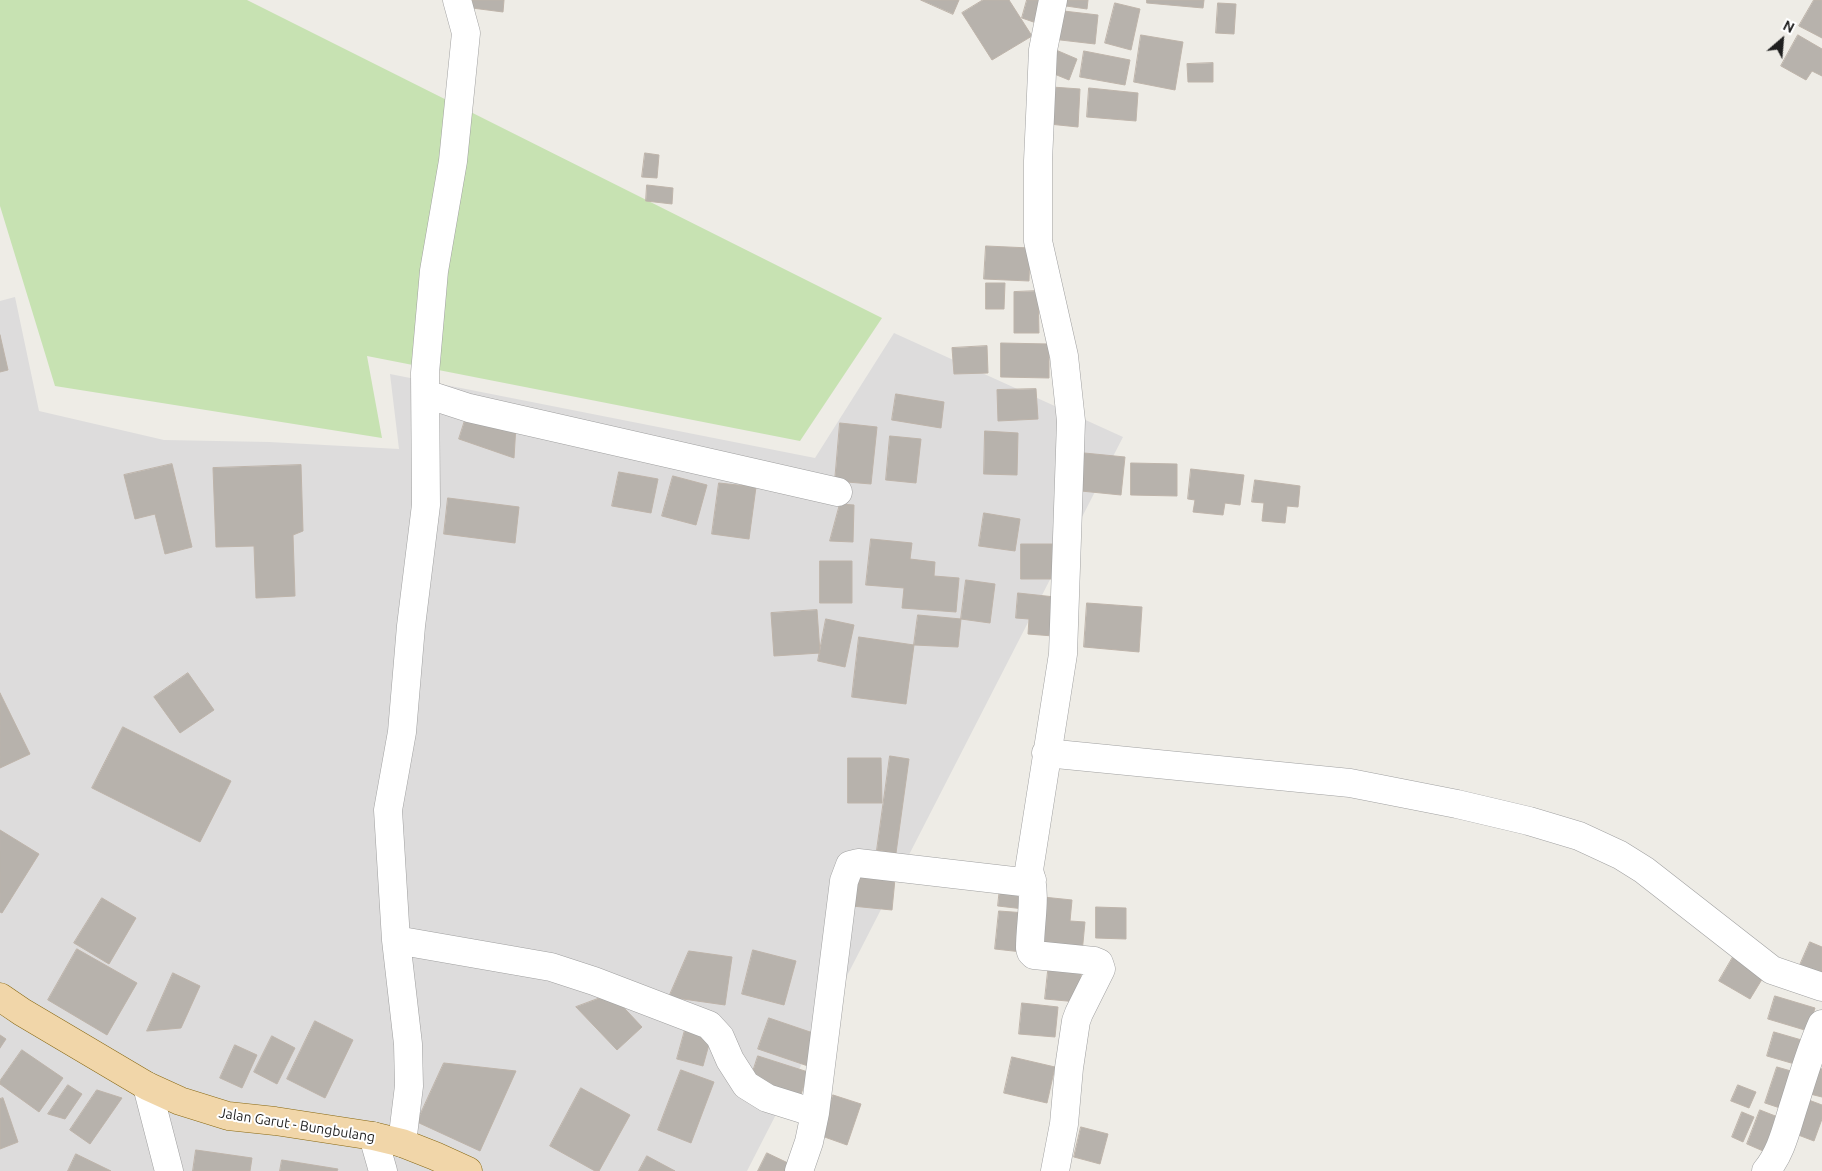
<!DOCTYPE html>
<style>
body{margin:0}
#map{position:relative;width:1822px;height:1171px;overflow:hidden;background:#eeece6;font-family:Ubuntu,sans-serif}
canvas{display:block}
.north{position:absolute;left:1757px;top:15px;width:50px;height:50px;-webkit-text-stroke:4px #fff;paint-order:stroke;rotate:27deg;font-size:14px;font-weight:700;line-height:20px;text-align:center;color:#1f1f1f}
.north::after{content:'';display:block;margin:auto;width:18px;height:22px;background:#1f1f1f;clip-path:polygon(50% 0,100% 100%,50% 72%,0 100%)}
</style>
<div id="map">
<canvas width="1822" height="1171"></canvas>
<div class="north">N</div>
</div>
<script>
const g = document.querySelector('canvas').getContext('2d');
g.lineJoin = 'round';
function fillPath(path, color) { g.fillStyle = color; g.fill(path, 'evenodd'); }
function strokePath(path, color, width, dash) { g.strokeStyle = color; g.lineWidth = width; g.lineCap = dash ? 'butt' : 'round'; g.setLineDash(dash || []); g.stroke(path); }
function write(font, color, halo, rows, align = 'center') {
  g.font = font + ' Ubuntu,sans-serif'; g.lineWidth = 4; g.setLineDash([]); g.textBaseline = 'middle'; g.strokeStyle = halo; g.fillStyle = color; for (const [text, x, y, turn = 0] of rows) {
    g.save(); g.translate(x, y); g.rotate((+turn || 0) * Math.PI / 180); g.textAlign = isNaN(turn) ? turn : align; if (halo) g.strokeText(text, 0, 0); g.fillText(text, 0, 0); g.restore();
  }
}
fillPath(new Path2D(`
 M15 297 39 411 164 440 269 442 399 449 390 374 815 458 894 333 1123 437 747 1171H0V301Z`), '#dddcdc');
fillPath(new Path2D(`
 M0 0H247L882 318 800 441 367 356 382 438 55 386 0 206Z`), '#c7e2b2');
const building = new Path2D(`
 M473 0H504L503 12 472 8Z
 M921 0H959L953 14Z
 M983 0H1009L1032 36 992 60 962 13Z
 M1027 0H1050L1042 25 1022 18Z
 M1060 0H1088L1087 9 1059 5Z
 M1147 0H1204L1203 8 1147 3Z
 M1814 0H1822V38L1799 26Z
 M1115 3 1140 9 1131 50 1105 43Z
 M1218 3 1236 4 1234 34 1216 33Z
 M1055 10 1098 15 1095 44 1052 39Z
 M1141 35 1183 42 1175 90 1134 82Z
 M1798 35 1822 49V76L1812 71 1806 80 1781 66Z
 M1056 50 1077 59 1069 80 1047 71Z
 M1084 51 1130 60 1125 85 1080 77Z
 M1213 63V82H1188L1187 64Z
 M1052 87 1080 89 1078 127 1049 124Z
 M1089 88 1138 93 1136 121 1087 117Z
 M645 153 659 155 657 178 642 177Z
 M647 185 673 188 672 204 646 201Z
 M986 246 1030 248 1029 281 984 279Z
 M986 283H1005L1004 309H986Z
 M1038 291 1039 333H1014V292Z
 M0 335 8 370 0 372Z
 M1001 343 1049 344V378L1001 377Z
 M987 346 988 373 954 374 952 348Z
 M1036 389 1038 419 998 421 997 390Z
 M896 394 944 402 941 428 892 420Z
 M469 408 516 425 514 458 459 439Z
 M840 423 877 427 871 484 835 481Z
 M985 431 1018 433 1017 475 984 474Z
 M890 436 921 439 916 483 886 480Z
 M1074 452 1125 457 1121 495 1071 490Z
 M1131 463 1177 464V496L1131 495Z
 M172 464 192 547 165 554 155 514 135 519 124 475Z
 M301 465 303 531 293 535 295 596 256 598 254 546 216 547 213 468Z
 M1191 469 1244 475 1240 505 1225 503 1223 515 1193 512 1195 500 1188 499Z
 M619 472 658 479 651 513 612 506Z
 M673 476 707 485 696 525 662 516Z
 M1255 480 1300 486 1298 507 1287 506 1285 523 1262 521 1264 503 1252 502Z
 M719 483 756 487 749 539 712 534Z
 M448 498 519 507 515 543 444 534Z
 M840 504 854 505 853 542 830 541Z
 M984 513 1020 519 1015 551 979 546Z
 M871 539 912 543 910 559 935 562 934 576 959 578 956 612 902 608 904 588 866 585Z
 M1021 544H1055V579H1021Z
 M820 561H852V603H820Z
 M966 580 995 584 990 623 961 619Z
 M1018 593 1055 597 1053 636 1028 634 1029 619 1016 618Z
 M1087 603 1142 607 1139 652 1084 647Z
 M817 610 820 653 774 656 771 613Z
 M918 615 961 619 958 647 914 645Z
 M826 619 854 625 845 667 818 661Z
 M859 637 914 645 906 704 852 697Z
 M188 673 214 710 180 733 154 697Z
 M0 693 30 754 0 768Z
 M123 727 231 781 200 842 92 788Z
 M890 756 909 759 896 853 877 850Z
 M848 758H881L882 803H848Z
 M0 830 39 854 2 913 0 912Z
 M855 875 895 879 892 910 852 906Z
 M1000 887 1026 889 1024 909 998 906Z
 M1043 897 1072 900 1070 921 1085 922 1082 953 1038 947Z
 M102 898 136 918 109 964 74 943Z
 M1096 907 1126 908V939L1096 938Z
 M999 911 1026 913 1022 952 995 949Z
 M1810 942 1822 947V975L1800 965Z
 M77 949 137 983 107 1035 48 1000Z
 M753 950 796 961 784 1005 742 994Z
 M689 951 732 957 725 1005 669 997Z
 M1733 957 1764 976 1750 999 1719 981Z
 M1049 962 1082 965 1078 1002 1045 999Z
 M173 973 200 986 181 1028 147 1031Z
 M611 994 642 1027 617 1050 576 1007Z
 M1775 996 1815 1008 1808 1031 1768 1019Z
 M1022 1003 1058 1007 1055 1037 1019 1034Z
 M769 1018 819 1035 808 1066 758 1049Z
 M315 1021 353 1040 325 1098 287 1079Z
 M685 1030 711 1037 703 1066 677 1059Z
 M1774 1032 1805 1041 1798 1065 1767 1056Z
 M0 1035 6 1039 0 1048Z
 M272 1036 295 1048 277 1084 254 1072Z
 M235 1045 257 1055 242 1088 220 1078Z
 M22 1050 63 1078 39 1112 0 1084V1081Z
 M758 1056 808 1072 800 1098 750 1081Z
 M1012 1057 1055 1067 1047 1103 1004 1093Z
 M444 1063 516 1071 480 1151 417 1122Z
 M1810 1065 1822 1069V1097L1802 1092Z
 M1777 1067 1798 1073 1786 1110 1765 1103Z
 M681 1070 714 1082 691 1143 658 1130Z
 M68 1085 82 1094 65 1119 48 1114Z
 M1738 1085 1756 1092 1749 1108 1731 1101Z
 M581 1088 630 1115 599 1171H595L550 1146Z
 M97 1090 122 1098 90 1144 70 1130Z
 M833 1095 861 1104 847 1145 819 1135Z
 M3 1098 18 1142 0 1149V1099Z
 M1806 1099 1822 1105V1119L1814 1141 1793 1133Z
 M1760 1110 1783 1119 1770 1154 1747 1144Z
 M1742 1112 1754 1117 1743 1142 1732 1137Z
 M1081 1127 1108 1134 1100 1164 1074 1157Z
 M196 1150 252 1158 250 1171H193Z
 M767 1153 788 1163 785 1171H758Z
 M76 1154 111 1171H68Z
 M647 1156 675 1171H639Z
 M282 1160 338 1169 337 1171H280Z`);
fillPath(building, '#b7b2ac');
strokePath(building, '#beb4aa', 1);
const minor = new Path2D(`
 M1053 0 1043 50 1038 161V241L1064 356 1071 421 1063 654 1029 870C1037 896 1030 921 1030 948L1031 952 1034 955 1094 961 1099 963 1101 969 1079 1013 1076 1021 1069 1068 1064 1124 1055 1171
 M426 394 469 408 838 492
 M1046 753 1350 783 1457 804 1529 821 1579 836 1620 855 1644 870 1772 970 1822 987
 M396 940 551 967 594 981 709 1025 720 1037 730 1060 746 1085 767 1098 815 1113
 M147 1086 169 1171
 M373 1136 383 1171
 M402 1143 409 1086 408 1044 396 940 388 810 402 732 411 626 426 505 425 373 434 271 453 161 466 33 457 0
 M799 1171 809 1142 815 1113 844 881 850 865 858 863 1022 882 1032 880
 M1766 1171C1781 1153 1786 1130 1793 1108 1802 1080 1810 1051 1822 1024`);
const major = new Path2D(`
 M0 997 22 1012 147 1086 180 1101 228 1116 275 1121 373 1136 402 1143 435 1156 468 1171`);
strokePath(minor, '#a0a0a0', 29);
strokePath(major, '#886812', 29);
strokePath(minor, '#fff', 28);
strokePath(major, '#f1d6a9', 28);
write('14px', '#1f1f1f', '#fff', [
 ["Jalan Garut - Bungbulang",297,1125,9]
]);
</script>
